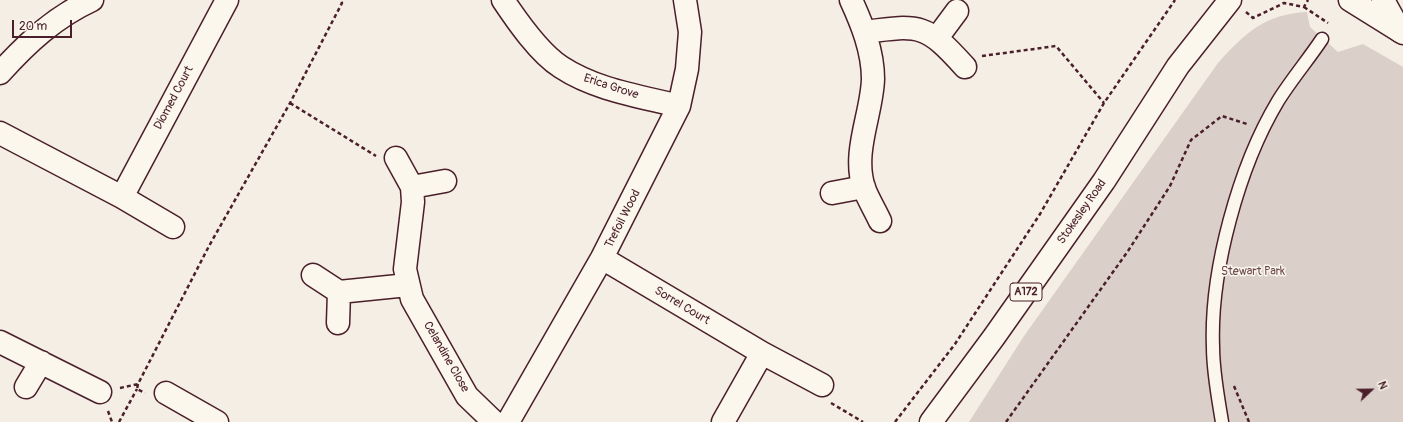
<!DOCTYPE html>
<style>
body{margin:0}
#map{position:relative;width:1403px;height:422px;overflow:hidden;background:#f4eee4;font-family:Pangolin,sans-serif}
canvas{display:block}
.north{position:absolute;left:1351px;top:370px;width:40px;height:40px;-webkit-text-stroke:3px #fbf7ec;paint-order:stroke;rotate:68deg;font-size:11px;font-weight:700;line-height:16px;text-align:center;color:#4a1f2b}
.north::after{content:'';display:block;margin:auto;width:14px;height:18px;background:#4a1f2b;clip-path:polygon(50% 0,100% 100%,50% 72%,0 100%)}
.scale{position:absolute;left:12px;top:20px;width:60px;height:18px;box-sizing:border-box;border:2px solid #4a1f2b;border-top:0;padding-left:5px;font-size:12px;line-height:14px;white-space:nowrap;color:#4a1f2b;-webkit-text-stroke:3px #fbf7ec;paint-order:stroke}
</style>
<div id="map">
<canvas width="1403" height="422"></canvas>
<div class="north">N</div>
<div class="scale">20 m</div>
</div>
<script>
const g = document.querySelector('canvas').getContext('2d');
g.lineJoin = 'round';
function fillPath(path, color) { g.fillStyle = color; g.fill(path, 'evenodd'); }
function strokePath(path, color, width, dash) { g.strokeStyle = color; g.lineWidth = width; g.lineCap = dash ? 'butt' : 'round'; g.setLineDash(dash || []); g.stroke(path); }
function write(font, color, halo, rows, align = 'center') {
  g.font = font + ' Pangolin,sans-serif'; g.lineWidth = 3; g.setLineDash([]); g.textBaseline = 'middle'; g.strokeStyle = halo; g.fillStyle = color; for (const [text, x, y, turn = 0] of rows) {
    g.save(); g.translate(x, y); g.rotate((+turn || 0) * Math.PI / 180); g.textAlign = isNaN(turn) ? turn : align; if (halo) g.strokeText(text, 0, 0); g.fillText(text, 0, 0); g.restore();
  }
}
fillPath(new Path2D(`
 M1307 12 1310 27 1338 52 1363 44 1403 67V422H969L1024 336 1218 63C1245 33 1265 14 1307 12Z`), '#dbd0c9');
const service = new Path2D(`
 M1222 422C1218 397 1213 372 1213 347 1210 271 1239 166 1278 101 1291 80 1308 60 1322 39`);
const minor = new Path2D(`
 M503 0C517 21 539 53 561 67 596 90 639 96 679 106
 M851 0C862 24 873 51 873 79 872 114 852 152 864 188 868 199 875 210 880 221
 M865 32C921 24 927 25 965 67
 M937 38 957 11
 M0 73C27 43 55 17 92 0
 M0 133 122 197 173 227
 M396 158 412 187 413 202 405 269 412 299 467 396 494 422
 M412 187 445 181
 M832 193 864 187
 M122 197 227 0
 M602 258 762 353 723 422
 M313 275 339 292 408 285
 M338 323 339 292
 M0 342 100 392
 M762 353 822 385
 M26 387 41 362
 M166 393 217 422
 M508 422 602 258 679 106 687 69 690 32 685 0`);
const secondary = new Path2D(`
 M1350 0 1403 33`);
const primary = new Path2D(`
 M1383 0 1400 31
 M931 422 994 337 1104 181 1178 66 1230 0`);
strokePath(service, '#4a1f2b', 15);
strokePath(minor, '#4a1f2b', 25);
strokePath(secondary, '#4a1f2b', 25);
strokePath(primary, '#4a1f2b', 25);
strokePath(new Path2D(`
 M1304 7 1328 23
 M1246 12 1253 18 1284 3 1304 7 1308 0
 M982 56 1056 46 1104 103
 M290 103 376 156
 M138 384 137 389 145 393
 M1234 386 1249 422
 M120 388 138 384 209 246 290 103 342 3 340 0
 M831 403 863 422
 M108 411 112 422
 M119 422 137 389
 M895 422 955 344 1040 214 1104 103 1175 0
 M1006 422 1128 251 1170 186 1191 140 1222 116 1247 124`), '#4a1f2b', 2.5, [4, 3]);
strokePath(service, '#fbf7ec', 12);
strokePath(minor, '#fbf7ec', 22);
strokePath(secondary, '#fbf7ec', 22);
strokePath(primary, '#fbf7ec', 22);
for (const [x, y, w] of [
 [1026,292,32]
]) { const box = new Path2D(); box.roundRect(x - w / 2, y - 9, w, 18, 3); g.fillStyle = '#fbf7ec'; g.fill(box); strokePath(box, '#4a1f2b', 1); }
write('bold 11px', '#4a1f2b', null, [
 ["A172",1026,292]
]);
write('12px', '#4a1f2b', '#fbf7ec', [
 ["Erica Grove",611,87,18],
 ["Diomed Court",174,98,-62],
 ["Stokesley Road",1082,212,-55],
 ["Trefoil Wood",623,219,-63],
 ["Sorrel Court",682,306,31],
 ["Celandine Close",446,357,60]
]);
write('12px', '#6e4b52', '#fbf7ec', [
 ["Stewart Park",1253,272]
]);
</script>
